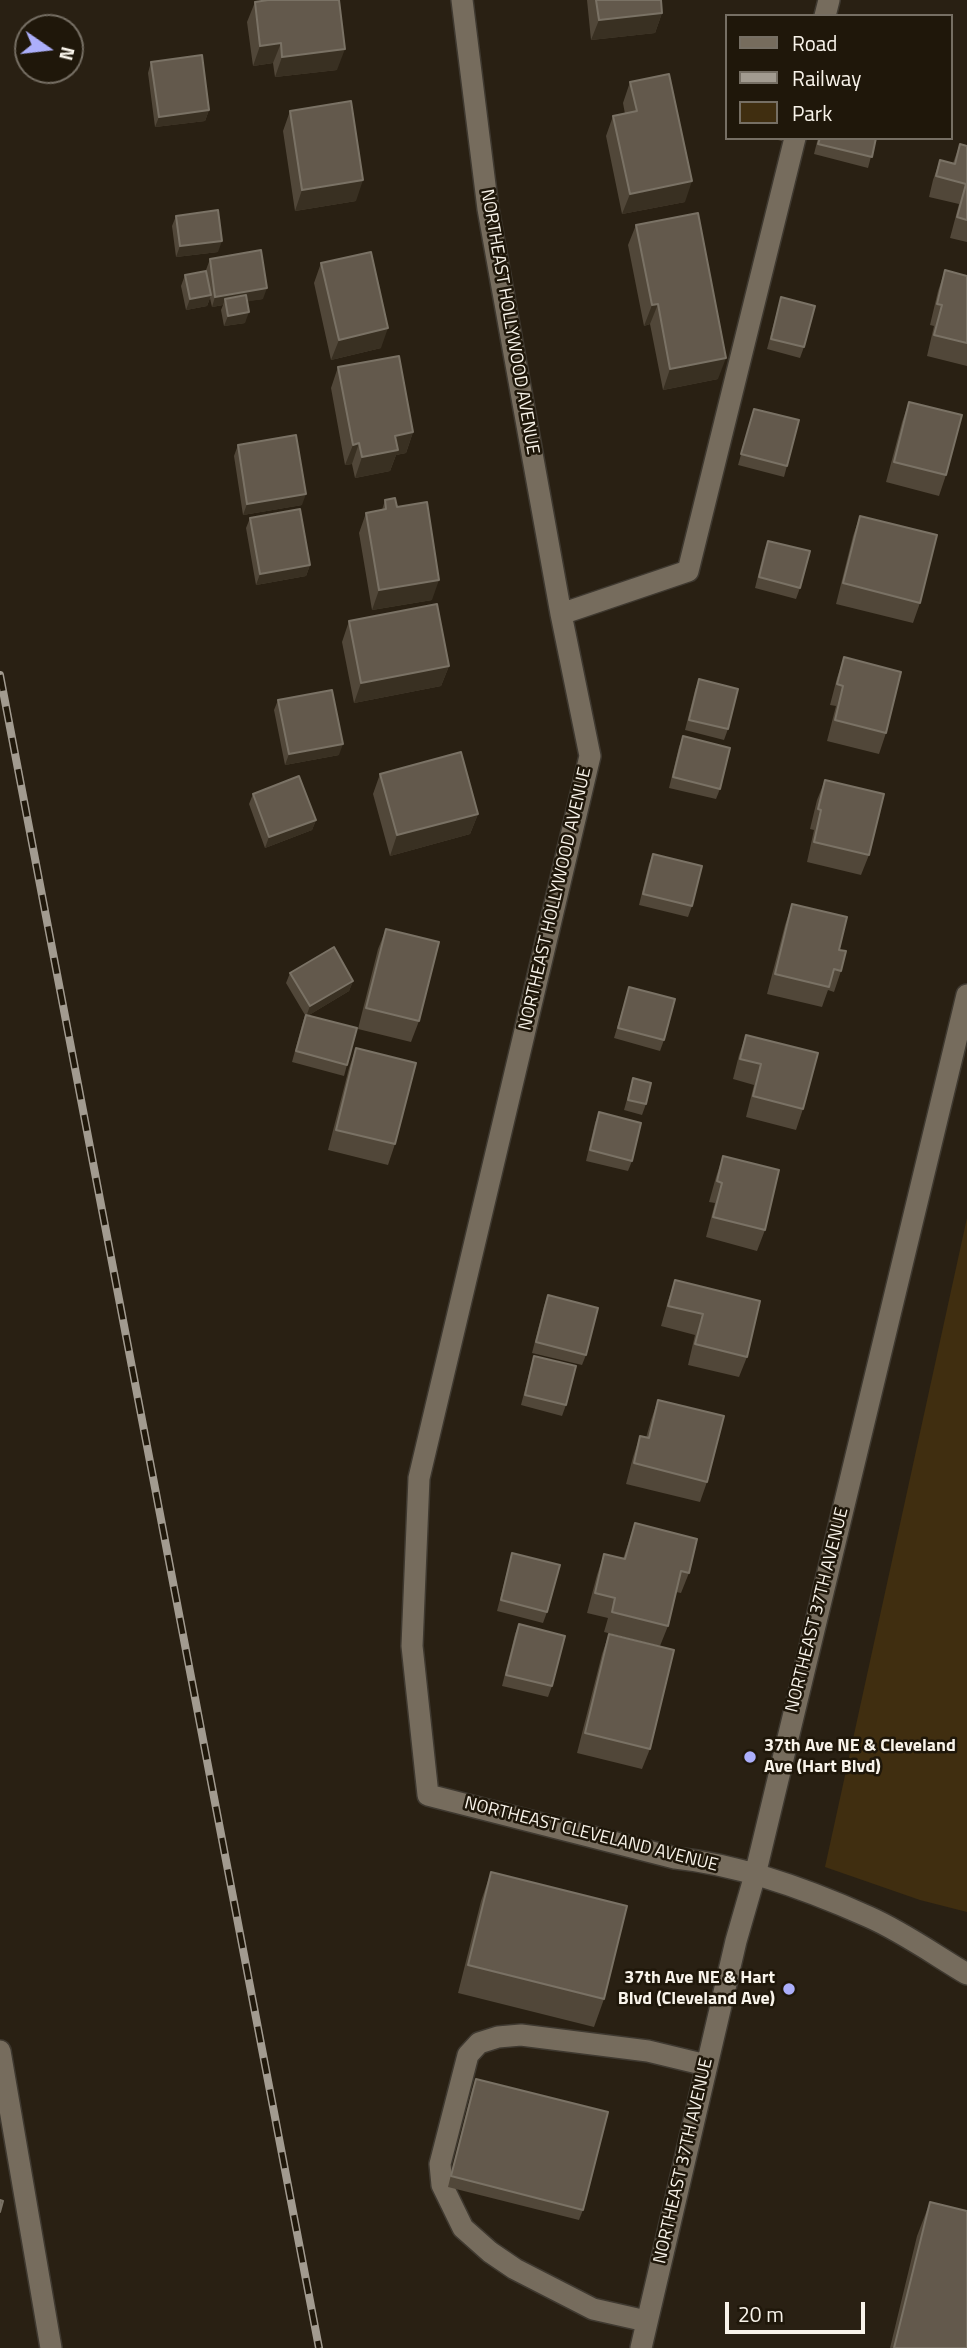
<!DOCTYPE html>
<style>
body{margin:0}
#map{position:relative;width:967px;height:2348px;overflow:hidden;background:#292013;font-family:"Titillium Web",sans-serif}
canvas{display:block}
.legend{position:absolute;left:725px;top:14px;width:228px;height:126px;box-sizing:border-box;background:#1f170a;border:2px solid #766f64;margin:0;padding:9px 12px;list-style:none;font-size:21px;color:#f8f3ea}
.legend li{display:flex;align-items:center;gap:14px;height:35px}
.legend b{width:35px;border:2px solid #766f64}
.north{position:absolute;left:14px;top:14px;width:70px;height:70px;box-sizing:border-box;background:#1f170a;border:2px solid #766f64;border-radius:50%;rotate:104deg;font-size:19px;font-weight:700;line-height:28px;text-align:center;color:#f8f3ea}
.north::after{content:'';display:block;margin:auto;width:24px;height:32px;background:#acaffb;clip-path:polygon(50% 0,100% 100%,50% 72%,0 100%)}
.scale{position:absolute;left:725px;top:2302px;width:140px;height:32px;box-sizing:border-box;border:4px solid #f8f3ea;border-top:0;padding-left:9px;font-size:21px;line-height:24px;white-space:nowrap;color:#f8f3ea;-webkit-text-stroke:5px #1f170a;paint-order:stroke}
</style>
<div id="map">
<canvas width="967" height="2348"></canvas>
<ul class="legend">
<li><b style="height:9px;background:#766c5d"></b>Road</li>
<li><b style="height:9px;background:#a29b90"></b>Railway</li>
<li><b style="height:19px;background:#402e10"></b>Park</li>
</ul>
<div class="north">N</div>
<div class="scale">20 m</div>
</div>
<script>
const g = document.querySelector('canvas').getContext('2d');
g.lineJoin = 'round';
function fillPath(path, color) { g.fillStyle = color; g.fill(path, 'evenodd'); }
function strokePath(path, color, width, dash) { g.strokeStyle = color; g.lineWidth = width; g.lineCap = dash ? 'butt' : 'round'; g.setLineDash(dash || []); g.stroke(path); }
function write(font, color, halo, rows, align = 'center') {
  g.font = font + ' "Titillium Web",sans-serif'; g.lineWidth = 5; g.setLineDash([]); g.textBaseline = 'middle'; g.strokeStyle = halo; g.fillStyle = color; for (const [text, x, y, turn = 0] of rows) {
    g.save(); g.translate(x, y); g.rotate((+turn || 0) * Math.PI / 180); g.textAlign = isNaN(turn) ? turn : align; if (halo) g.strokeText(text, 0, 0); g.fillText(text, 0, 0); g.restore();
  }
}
fillPath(new Path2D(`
 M967 1218V1912L920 1900 825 1867Z`), '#402e10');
const minor = new Path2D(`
 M462 0 488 209 561 614 590 756 419 1478 412 1646 428 1795 675 1858C742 1865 809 1890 869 1917 903 1932 935 1955 967 1974
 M825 16 829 0
 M561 614 688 571 795 138
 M0 2051 51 2348
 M646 2321 593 2309 515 2269 490 2252 463 2228 442 2185 440 2164 468 2055 479 2043 498 2037 521 2035 648 2051 706 2065
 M641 2348 736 1941 755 1875 967 995`);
strokePath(minor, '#3f3930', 24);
strokePath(minor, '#766c5d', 21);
const rail = new Path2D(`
 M0 675 319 2348`);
strokePath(rail, '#a29b90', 8);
strokePath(rail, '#1f170a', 5, [16]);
fillPath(new Path2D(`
 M587 0H661L662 13 655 33 591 40Z
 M255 2 337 70 275 77 273 63 253 66 247 22Z
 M151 62 209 110 205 121 155 127 148 73Z
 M630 82 685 202 622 214 606 136 613 116 625 114 623 103Z
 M290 111 356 201 295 211 283 131Z
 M770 138H783L782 141Z
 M818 138H876L868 168 814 154Z
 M960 144 967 146V242L950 238 959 204 929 197 933 180 940 160 953 163Z
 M176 216 218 252 176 257 172 226Z
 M636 225 718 379 663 390 650 324 644 326 628 245Z
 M210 259 263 299 247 301 245 323 224 326 221 310 223 305 212 307 210 298 207 306 186 310 181 286 185 275 206 273V270Z
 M321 263 381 348 331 360 314 283Z
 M945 270 967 276V366L927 356 934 326 930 325 938 291Z
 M781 297 804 347 800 358 767 349 778 308Z
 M338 367 413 432 406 453 396 455 390 471 355 478 352 464 345 465 331 388Z
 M909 402 946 475 939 496 886 482 902 422Z
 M754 409 787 466 784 477 738 465Z
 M238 445 302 505 243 515 234 456Z
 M385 500 397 507 432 600 372 610 359 533 366 513 382 510Z
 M860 516 920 603 913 623 836 604 853 536Z
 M250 518 310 565 306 576 256 585 246 528Z
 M768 541 800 588 796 599 755 588 764 551Z
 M349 621 449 666 441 686 354 703 342 642Z
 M844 657 886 733 879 754 827 741 836 706 830 705 837 678Z
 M699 679 728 729 724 740 685 730 695 690Z
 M278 700 339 755 285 765 274 710Z
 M683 736 720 789 716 799 669 788 679 747Z
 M380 774 478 814 470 834 390 856 373 794Z
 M825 780 869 855 861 875 807 862 814 830 810 829 817 800Z
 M253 794 316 820 312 830 265 848 249 804Z
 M653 854 692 906 688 917 639 905 649 864Z
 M792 904 839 950 841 971 834 992 828 990 822 1007 767 994 785 925Z
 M386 929 419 1021 411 1042 358 1029 378 949Z
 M290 973 353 981 349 991 309 1015 347 1065 344 1076 292 1062 302 1025 305 1015 286 983Z
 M629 987 664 1040 660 1051 614 1038Z
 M746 1035 803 1109 796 1130 746 1117 754 1085 733 1079 739 1055Z
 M356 1048 395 1144 388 1165 328 1150 349 1068Z
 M633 1078 646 1104 642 1115 624 1110Z
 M599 1112 632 1161 628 1171 586 1161 595 1123Z
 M723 1156 765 1230 757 1251 706 1237 715 1203 709 1202 716 1177Z
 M675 1280 747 1357 739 1377 688 1365 695 1335 661 1326 668 1301Z
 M548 1295 586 1355 582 1365 532 1353 544 1306Z
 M534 1356 566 1405 562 1416 521 1405 531 1366Z
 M658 1400 707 1482 700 1502 626 1484 633 1457 640 1436 646 1438 651 1420Z
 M635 1523 689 1573 681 1593 676 1592 668 1626 660 1646 604 1632 608 1618 587 1613 597 1575 604 1554 623 1559Z
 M512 1553 547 1612 543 1623 497 1611 509 1564Z
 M519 1624 552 1686 548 1697 502 1686 515 1634Z
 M609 1634 650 1749 642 1769 577 1753 602 1654Z
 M491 1872 604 1999 594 2027 458 1993 481 1901Z
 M476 2079 583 2210 579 2220 448 2187 472 2090Z
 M930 2202 967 2348H890L917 2236Z`), '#514739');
fillPath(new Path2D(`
 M662 13 655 33 591 40 599 20Z
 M281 43 273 63 253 66 260 46Z
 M345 49 337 70 275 77 282 57Z
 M209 110 205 121 155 127 159 117Z
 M363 180 356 201 295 211 302 190Z
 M692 181 685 202 622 214 630 194Z
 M222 241 218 252 176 257 180 246Z
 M267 288 263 299 226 305 225 299 223 305 212 307 215 297Z
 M211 295 207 306 186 310 190 299Z
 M658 304 650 324 644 326 652 305Z
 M249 312 245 323 224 326 228 316Z
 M388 328 381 348 331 360 339 340Z
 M726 358 718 379 663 390 670 369Z
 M413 432 406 453 396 455 390 471 355 478 362 457 395 436Z
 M359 443 352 464 345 465 353 445Z
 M306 494 302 505 243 515 247 504Z
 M310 565 306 576 256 585 260 574Z
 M439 580 432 600 372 610 379 590Z
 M449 666 441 686 354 703 361 683Z
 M343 744 339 755 285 765 289 754Z
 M478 814 470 834 390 856 397 835Z
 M316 820 312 830 265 848 269 837Z
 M353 981 349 991 306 1017 310 1006Z`), '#393022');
const building = new Path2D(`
 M268 0H339L345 49 282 57 281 43 260 46 255 2Z
 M596 0H661L662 13 599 20Z
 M202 55 209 110 159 117 151 62Z
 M669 74 692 181 630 194 613 116 637 111 630 82Z
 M351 101 363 180 302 190 290 111Z
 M820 138H876L872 157 818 144Z
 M960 144 967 146V220L957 217 966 184 936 176 940 160 955 164Z
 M218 210 222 241 180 246 176 216Z
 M698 213 726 358 670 369 658 304 652 305 636 225Z
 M261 250 267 288 215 297 210 259Z
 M371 252 388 328 339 340 321 263Z
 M945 270 967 276V343L934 335 942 305 937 304Z
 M206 271 211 295 190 299 185 275Z
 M246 295 249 312 228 316 225 299Z
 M781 297 815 306 804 347 771 339Z
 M399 356 413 432 395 436 398 450 362 457 359 443 353 445 338 367Z
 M909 402 962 415 946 475 894 462Z
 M754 409 799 420 787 466 741 454Z
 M296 435 306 494 247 504 238 445Z
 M395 498 397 507 427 502 439 580 379 590 366 513 386 509 385 500Z
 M300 509 310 565 260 574 250 518Z
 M860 516 937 535 920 603 843 583Z
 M768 541 810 551 800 588 759 577Z
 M437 604 449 666 361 683 349 621Z
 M844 657 901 672 886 733 835 720 843 686 837 684Z
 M699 679 738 689 728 729 689 720Z
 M332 690 343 744 289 754 278 700Z
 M683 736 730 748 720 789 673 777Z
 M461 752 478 814 397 835 380 774Z
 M299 776 316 820 269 837 253 794Z
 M825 780 884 794 869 855 814 842 821 810 818 809Z
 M653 854 702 866 692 906 643 894Z
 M792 904 847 917 839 950 846 951 841 971 834 969 829 987 775 974Z
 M386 929 439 942 419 1021 366 1008Z
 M334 947 353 981 310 1006 290 973Z
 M629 987 675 999 664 1040 618 1028Z
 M306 1015 357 1028 347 1065 296 1051Z
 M746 1035 818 1053 803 1109 753 1096 761 1064 740 1059Z
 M356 1048 416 1063 395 1144 336 1130Z
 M633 1078 651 1083 646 1104 628 1100Z
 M599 1112 641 1123 632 1161 590 1150Z
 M723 1156 779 1170 765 1230 713 1217 722 1183 717 1181Z
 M675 1280 760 1301 747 1357 695 1344 703 1314 668 1306Z
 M548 1295 598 1308 586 1355 536 1342Z
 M534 1356 576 1366 566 1405 525 1395Z
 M658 1400 724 1416 707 1482 634 1463 640 1436 649 1438Z
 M635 1523 697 1539 689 1573 681 1571 668 1626 612 1612 615 1598 595 1593 604 1554 625 1559Z
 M512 1553 560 1565 547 1612 501 1600Z
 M519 1624 565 1636 552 1686 506 1675Z
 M609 1634 674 1650 650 1749 585 1733Z
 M491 1872 627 1906 604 1999 468 1965Z
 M476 2079 608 2112 583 2210 451 2176Z
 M0 2200 3 2201 0 2212Z
 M930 2202 967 2211V2348H894Z`);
fillPath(building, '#63594c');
strokePath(building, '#7a7265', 2);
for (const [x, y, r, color] of [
 [750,1757,7,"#acaffb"],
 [789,1989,7,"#acaffb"]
]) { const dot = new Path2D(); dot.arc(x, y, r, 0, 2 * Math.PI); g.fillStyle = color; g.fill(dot); strokePath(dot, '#1f170a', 2.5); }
write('18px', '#f8f3ea', '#1f170a', [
 ["NORTHEAST HOLLYWOOD AVENUE",509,322,80],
 ["NORTHEAST HOLLYWOOD AVENUE",556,899,-77],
 ["NORTHEAST 37TH AVENUE",818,1610,-76],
 ["NORTHEAST CLEVELAND AVENUE",591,1835,14],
 ["NORTHEAST 37TH AVENUE",684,2161,-77]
]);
write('bold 18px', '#f8f3ea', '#1f170a', [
 ["37th Ave NE & Cleveland",764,1747],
 ["Ave (Hart Blvd)",764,1768],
 ["37th Ave NE & Hart",775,1979,"right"],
 ["Blvd (Cleveland Ave)",775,2000,"right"]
], 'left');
</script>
